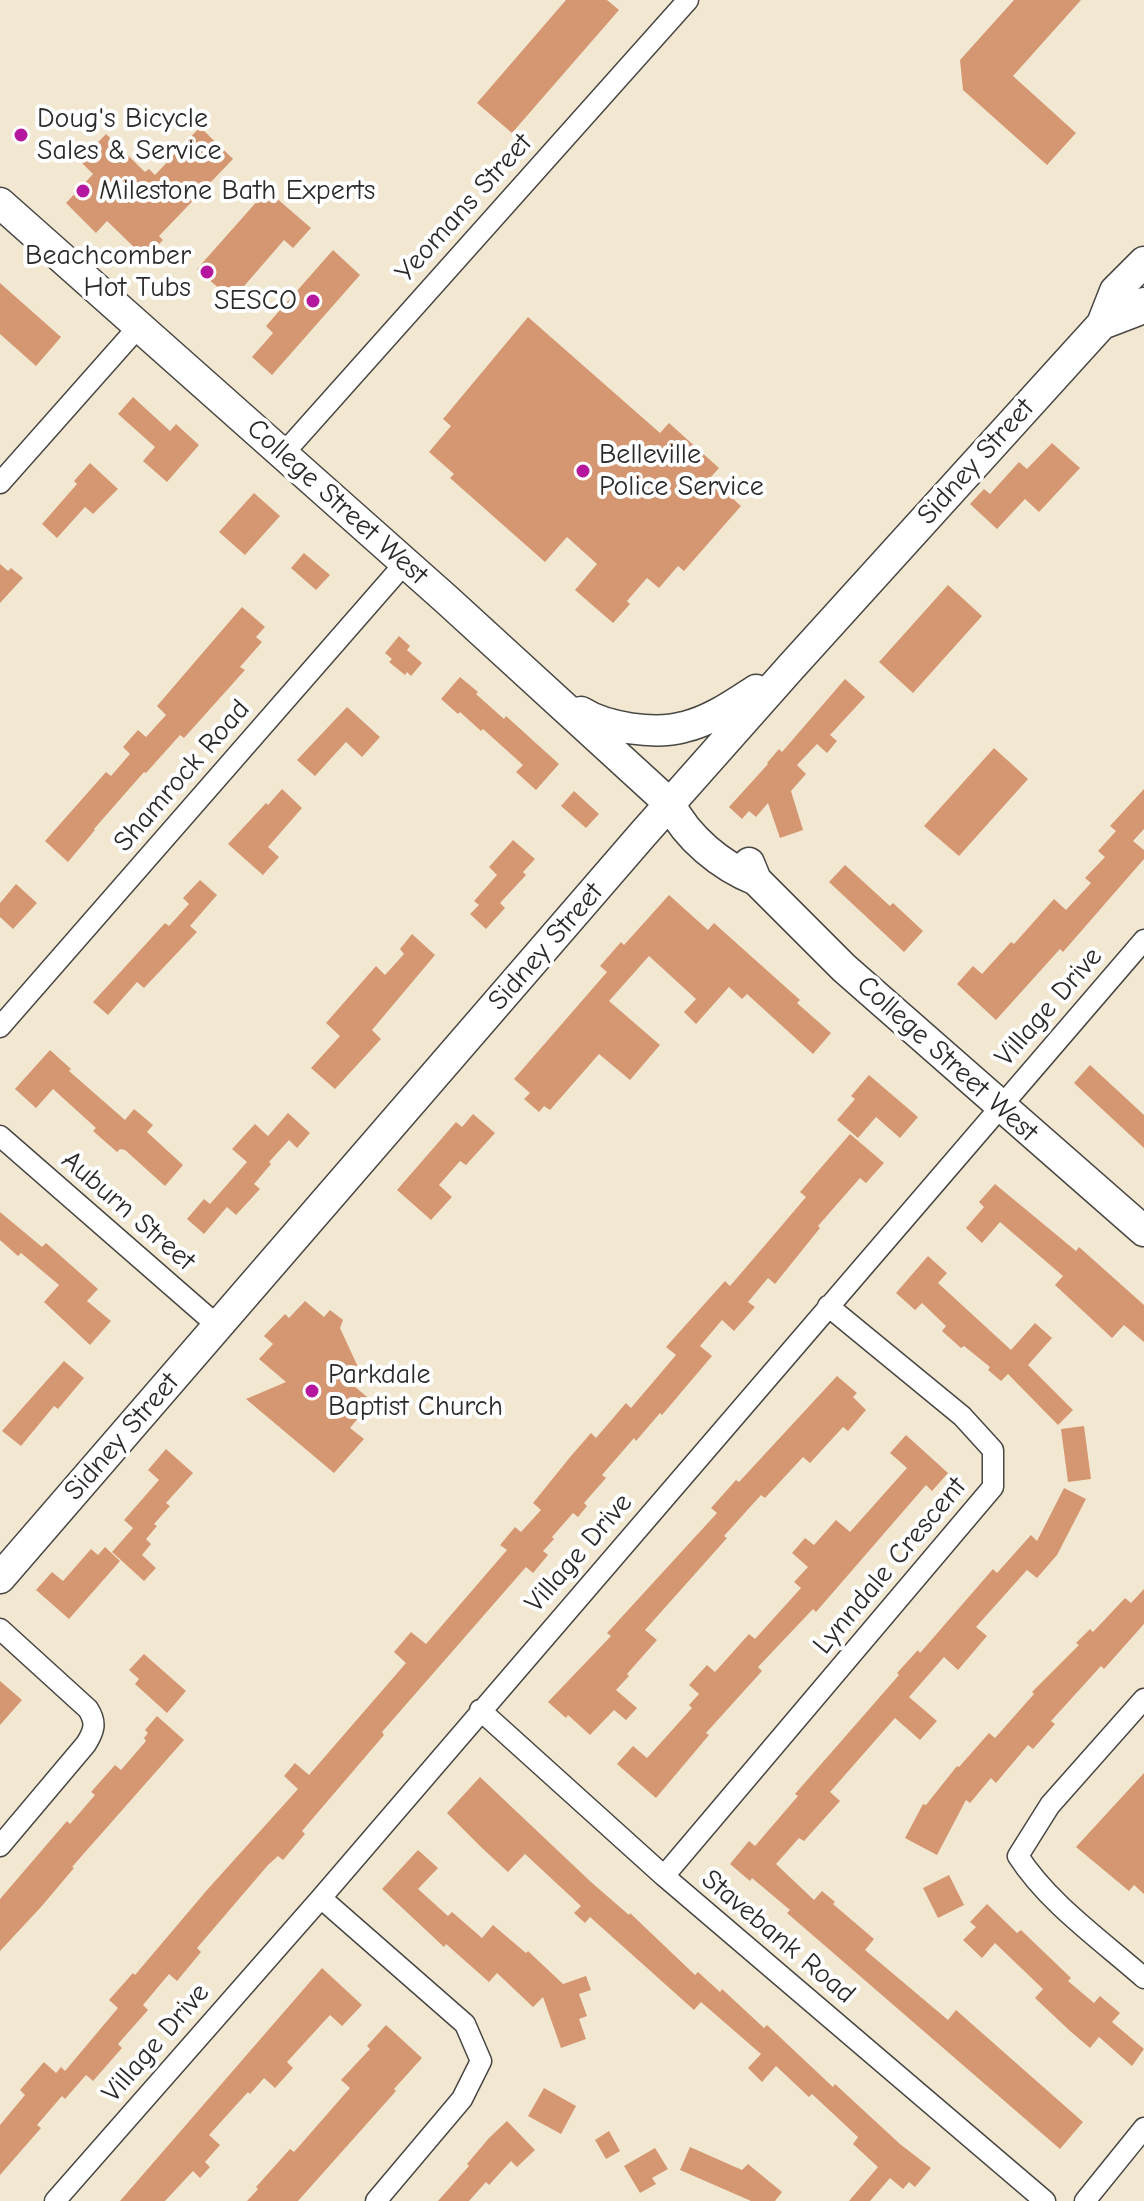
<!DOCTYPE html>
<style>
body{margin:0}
canvas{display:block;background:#f2e8d1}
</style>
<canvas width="1144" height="2201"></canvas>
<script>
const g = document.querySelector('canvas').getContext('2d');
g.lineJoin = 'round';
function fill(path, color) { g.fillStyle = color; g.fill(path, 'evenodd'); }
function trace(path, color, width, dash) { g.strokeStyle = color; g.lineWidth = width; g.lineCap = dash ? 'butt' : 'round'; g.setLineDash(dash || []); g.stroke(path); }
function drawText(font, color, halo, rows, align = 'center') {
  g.font = font + ' "Comic Neue",sans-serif'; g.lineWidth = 8; g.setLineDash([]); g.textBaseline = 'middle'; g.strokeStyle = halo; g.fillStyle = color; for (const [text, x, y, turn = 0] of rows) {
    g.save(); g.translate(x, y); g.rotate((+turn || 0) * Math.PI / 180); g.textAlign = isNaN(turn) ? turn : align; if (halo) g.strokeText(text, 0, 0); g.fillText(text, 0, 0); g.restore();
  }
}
const building = new Path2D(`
 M566,0H607L619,10L512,133L477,103Z
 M1014,0H1081L1013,76L1076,133L1047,165L963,90L960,60Z
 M200,127L233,159L159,236L163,240L149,254L142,247L138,251L107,221L96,233L66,203L93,174L80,161L106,134L145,172L149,169L155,175Z
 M267,190L311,228L293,248L284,240L232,300L197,269Z
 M333,250L360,275L272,375L252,357L273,333L266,326Z
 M0,283L61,337L36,366L0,334Z
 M528,317L660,433L669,423L719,468L710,478L741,506L684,571L678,566L659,588L647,578L627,601L630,604L613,623L575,590L597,564L567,537L545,562L450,478L454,474L429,452L451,426L443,419Z
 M133,397L170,431L176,424L199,445L167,482L143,461L155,447L118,414Z
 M1052,443L1080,468L1039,512L1025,499L997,529L970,504L984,489L990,494L1019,462L1027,469Z
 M90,463L118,489L93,514L85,507L57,538L42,524L77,484L74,481Z
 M254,493L280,516L245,555L219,532Z
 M304,553L330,575L316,590L291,568Z
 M0,564L8,571L11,568L23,578L0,603Z
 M948,585L982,616L913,693L879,662Z
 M242,607L265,627L256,637L262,642L240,667L245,670L184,738L180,735L146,773L144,772L94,829L95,830L68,862L45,841L106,772L111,776L130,754L123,747L138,730L146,737L166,715L157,706Z
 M399,636L410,646L407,650L422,663L411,676L407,672L405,675L389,662L392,659L385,653Z
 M460,677L478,692L476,694L504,719L506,716L559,764L536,790L516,772L523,765L483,729L481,731L460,712L458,714L441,699Z
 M845,679L865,697L830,735L837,741L827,753L817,744L797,765L806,774L791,791L803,830L780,838L768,803L756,817L749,811L742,819L729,807L768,764L767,763L779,749L782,752Z
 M347,707L380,737L362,757L346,742L315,776L297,760Z
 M994,748L1028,779L959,856L924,826Z
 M282,789L302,808L268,847L279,857L263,875L228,844L266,803L268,805Z
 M1144,789V829L1133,841L1144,850V859L1063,952L1060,949L996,1020L957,984L973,966L982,974L1011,942L1014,944L1054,899L1066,910L1091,883L1085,878L1105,857L1098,851L1116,831L1110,826Z
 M574,791L599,814L586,828L561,806Z
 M513,840L535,859L523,872L526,875L500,903L505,908L486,929L470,914L479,905L474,901L497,875L489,867Z
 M845,865L890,906L893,903L923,931L904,952L829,882Z
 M200,880L217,895L190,926L197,932L144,988L137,982L108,1015L93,1002L165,923L169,926L189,904L183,898Z
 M16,884L37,903L13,929L0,917V903Z
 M669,895L708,930L714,923L800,1000L797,1003L831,1033L813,1054L747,994L742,999L729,987L696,1024L684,1012L696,999L649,956L609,1001L660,1045L630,1080L599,1054L550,1110L544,1106L539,1112L524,1099L530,1093L514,1079L607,972L600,966L621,942L624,945Z
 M412,934L435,955L372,1030L381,1039L335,1089L311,1068L340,1036L326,1023L376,966L385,975L404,954L400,949Z
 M50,1050L71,1069L69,1071L125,1120L134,1109L153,1125L147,1132L183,1165L165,1186L125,1150L120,1149L117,1152L93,1131L96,1128L53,1089L36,1108L15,1089Z
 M1090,1065L1144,1115V1148L1074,1083Z
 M869,1075L918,1117L900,1138L876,1117L858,1138L837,1120L855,1099L851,1096Z
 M288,1113L310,1133L297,1148L289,1140L269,1162L271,1164L254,1184L260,1189L236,1215L227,1207L204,1234L187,1219L204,1199L210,1204L247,1162L232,1149L255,1124L268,1136Z
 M473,1114L495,1133L466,1165L460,1161L439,1185L452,1197L431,1220L397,1190L456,1122L462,1127Z
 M850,1134L884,1163L866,1183L860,1178L818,1226L820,1228L775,1284L768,1278L748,1302L755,1307L734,1331L722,1320L700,1346L712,1356L662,1415L660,1413L636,1441L634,1438L602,1475L606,1478L584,1503L587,1506L578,1517L573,1513L552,1537L554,1539L543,1551L548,1555L533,1573L526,1567L382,1732L384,1735L302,1831L305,1834L283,1860L278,1856L268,1865L197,1948L201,1952L177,1981L169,1974L143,2005L148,2010L118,2044L122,2048L93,2081L86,2075L65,2099L62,2096L37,2125L41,2128L0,2175V2125L25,2095L20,2090L44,2062L56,2073L61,2067L65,2071L118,2008L109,2000L133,1973L135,1975L207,1890L298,1789L284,1776L295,1763L309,1775L406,1663L394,1652L411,1632L426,1644L507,1550L500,1545L515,1527L521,1532L541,1510L533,1503L571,1456L591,1433L596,1438L626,1403L631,1408L676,1355L666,1347L725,1281L730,1286L772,1237L806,1197L800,1192Z
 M995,1184L1076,1251L1079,1247L1144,1305V1342L1124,1325L1112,1338L1055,1285L1063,1276L1000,1222L982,1243L966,1228L984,1207L979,1202Z
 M0,1212L42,1247L46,1243L98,1289L87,1301L111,1321L90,1345L44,1302L59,1285L21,1253L18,1256L0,1240Z
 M928,1256L947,1273L938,1283L1011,1350L1035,1323L1052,1338L1028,1365L1073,1410L1058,1425L1008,1374L1001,1381L988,1370L990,1367L964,1346L961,1348L942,1331L946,1326L922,1303L915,1310L896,1293Z
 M305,1301L324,1317L330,1310L343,1320L340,1328L358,1367L348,1381L372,1401L350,1428L364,1439L334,1473L246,1399L286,1382L259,1359L273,1344L264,1336L285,1314L289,1318Z
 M64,1361L84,1378L58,1409L54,1406L21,1446L2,1431Z
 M837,1376L857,1393L853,1397L866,1410L848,1431L843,1427L810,1463L803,1457L765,1498L761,1495L724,1536L727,1538L645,1630L657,1640L627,1674L629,1676L616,1690L637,1708L626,1720L614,1710L590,1735L568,1715L566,1718L548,1702L611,1636L607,1633L717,1513L711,1508L736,1480L739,1482Z
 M1084,1426L1091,1479L1068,1482L1061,1429Z
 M906,1435L948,1473L932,1491L926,1485L816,1612L813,1609L758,1667L762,1671L706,1733L709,1735L656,1798L617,1764L633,1746L647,1758L692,1708L689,1705L699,1694L689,1685L707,1665L715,1672L749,1634L755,1639L801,1588L794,1582L808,1567L792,1553L805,1538L814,1545L836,1520L850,1532L907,1468L890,1453Z
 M166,1449L193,1473L166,1503L170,1506L154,1524L157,1526L146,1539L151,1544L142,1555L156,1568L144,1581L112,1552L133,1528L124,1520L159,1480L148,1470Z
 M1064,1488L1086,1499L1057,1555L1037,1578L1027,1570L976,1627L987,1636L958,1670L944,1657L909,1697L937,1721L920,1740L895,1718L830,1792L840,1801L804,1841L799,1838L776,1864L814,1900L822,1891L835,1902L833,1904L874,1939L865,1950L948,2020L956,2010L1083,2122L1060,2149L787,1913L790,1910L752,1878L750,1881L730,1864L749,1841L755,1846L798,1796L795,1794L899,1675L897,1673L918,1650L920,1653L993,1569L997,1573L1031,1535L1037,1541Z
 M105,1547L120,1561L69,1619L36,1590L52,1572L63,1581L91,1549L98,1555Z
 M1144,1589V1624L1104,1669L1101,1666L1051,1721L1055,1724L1033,1749L1028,1745L996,1783L991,1778L970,1803L966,1800L937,1855L905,1838L923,1804L926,1805L957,1766L959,1767L989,1733L995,1738L1034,1694L1032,1692L1079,1645L1076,1643L1090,1629L1093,1632L1125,1598L1131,1603Z
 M144,1654L186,1691L167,1713L135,1684L139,1679L129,1670Z
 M0,1681L22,1700L0,1725Z
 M157,1716L184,1740L72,1867L74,1868L41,1907L0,1951V1899L67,1821L70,1824L95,1795L91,1792L115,1765L121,1770L146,1741L144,1738L148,1733L145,1730Z
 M1144,1773V1894L1134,1885L1129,1891L1076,1847Z
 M480,1777L591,1882L629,1915L630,1913L695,1975L698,1972L720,1992L722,1989L764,2028L767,2025L833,2087L835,2084L900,2144L931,2168L915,2187L909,2182L903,2189L890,2178L870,2201H849L878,2167L853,2144L858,2137L812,2094L809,2097L776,2066L762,2082L748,2068L761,2054L701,2002L694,2010L590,1917L585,1923L574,1913L581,1906L525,1854L508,1872L482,1848L447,1813Z
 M418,1850L438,1868L418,1889L448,1916L452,1912L482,1938L493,1925L526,1953L528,1951L563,1984L586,1976L591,1990L579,1994L587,2016L579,2019L586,2039L561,2048L543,1997L533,2007L497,1973L489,1982L446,1944L444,1947L382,1889Z
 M949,1875L964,1905L938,1918L923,1888Z
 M987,1904L1017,1933L1021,1930L1071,1978L1068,1981L1094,2003L1100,1996L1120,2013L1112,2022L1144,2049L1132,2066L1099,2037L1090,2048L1070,2031L1035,1998L1043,1989L995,1943L982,1958L963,1940L976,1927L970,1922Z
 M322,1968L362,2005L342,2026L330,2015L287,2062L293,2068L275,2088L264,2078L250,2094L248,2092L209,2135L220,2145L205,2162L210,2167L200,2178L193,2171L165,2201H120Z
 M386,2025L422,2058L394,2089L396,2091L298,2201H247L258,2189L256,2187L290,2149L294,2152L350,2088L341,2080L370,2049L367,2046Z
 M544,2088L576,2106L561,2134L528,2116Z
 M507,2121L535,2150L517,2167L511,2161L489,2185L486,2182L469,2201H438L469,2166L467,2164L489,2138Z
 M609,2131L620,2151L606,2159L595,2140Z
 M690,2147L742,2170L748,2164L782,2192L775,2201H751L680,2170Z
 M655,2148L668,2169L652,2178L656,2184L640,2193L624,2166Z`);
const street = new Path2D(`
 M283,454L688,0
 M0,483L140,325
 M0,1027L405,563
 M0,1136L219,1327
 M0,1629L88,1709C97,1723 94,1731 86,1744L0,1846
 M1144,1699L1050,1805L1018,1856C1049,1904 1101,1940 1144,1978
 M480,1710L664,1876L1045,2201
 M664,1876L993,1487V1450L962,1416L828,1306
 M321,1898L465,2024L481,2061L462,2099L376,2201
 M55,2201L321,1898L1144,940
 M1085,2201L1144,2128`);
const secondary = new Path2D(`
 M0,203L446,599L670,804C687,838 721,866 756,880
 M1102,324L1136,311L1144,303
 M581,712C606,728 655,735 684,727C710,721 733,705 756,690
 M749,863L756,880L844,968L1144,1231
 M0,1578L643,834L791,667L1102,324L1115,291L1144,262`);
const markers = [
 [21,135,8,"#b5179e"],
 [83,191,8,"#b5179e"],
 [207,272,8,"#b5179e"],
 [313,301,8,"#b5179e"],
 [583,471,8,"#b5179e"],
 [312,1391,8,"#b5179e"]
];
const poiNames = [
 ["Doug's Bicycle",37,119],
 ["Sales & Service",37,151],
 ["Milestone Bath Experts",99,191],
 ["Beachcomber",191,256,"right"],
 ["Hot Tubs",191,288,"right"],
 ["SESCO",297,301,"right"],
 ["Belleville",599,455],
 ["Police Service",599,487],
 ["Parkdale",328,1375],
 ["Baptist Church",328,1407]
];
const streetNames = [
 ["Yeomans Street",464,208,-48],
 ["Sidney Street",976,462,-48],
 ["College Street West",337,502,42],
 ["Shamrock Road",182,776,-49],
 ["Sidney Street",546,947,-49],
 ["Village Drive",1049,1007,-49],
 ["College Street West",947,1059,42],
 ["Auburn Street",128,1211,41],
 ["Sidney Street",122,1437,-49],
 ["Village Drive",579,1553,-49],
 ["Lynndale Crescent",890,1566,-50],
 ["Stavebank Road",778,1937,40],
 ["Village Drive",156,2043,-49]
];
fill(building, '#d59772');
trace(street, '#494744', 23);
trace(secondary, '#494744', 33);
trace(street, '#fff', 20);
trace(secondary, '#fff', 30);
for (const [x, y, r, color] of markers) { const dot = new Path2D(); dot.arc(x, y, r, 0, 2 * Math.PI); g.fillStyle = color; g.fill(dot); trace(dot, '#fff', 3); }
drawText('28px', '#2b2b2b', '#fff', poiNames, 'left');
drawText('28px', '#2b2b2b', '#fff', streetNames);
</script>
